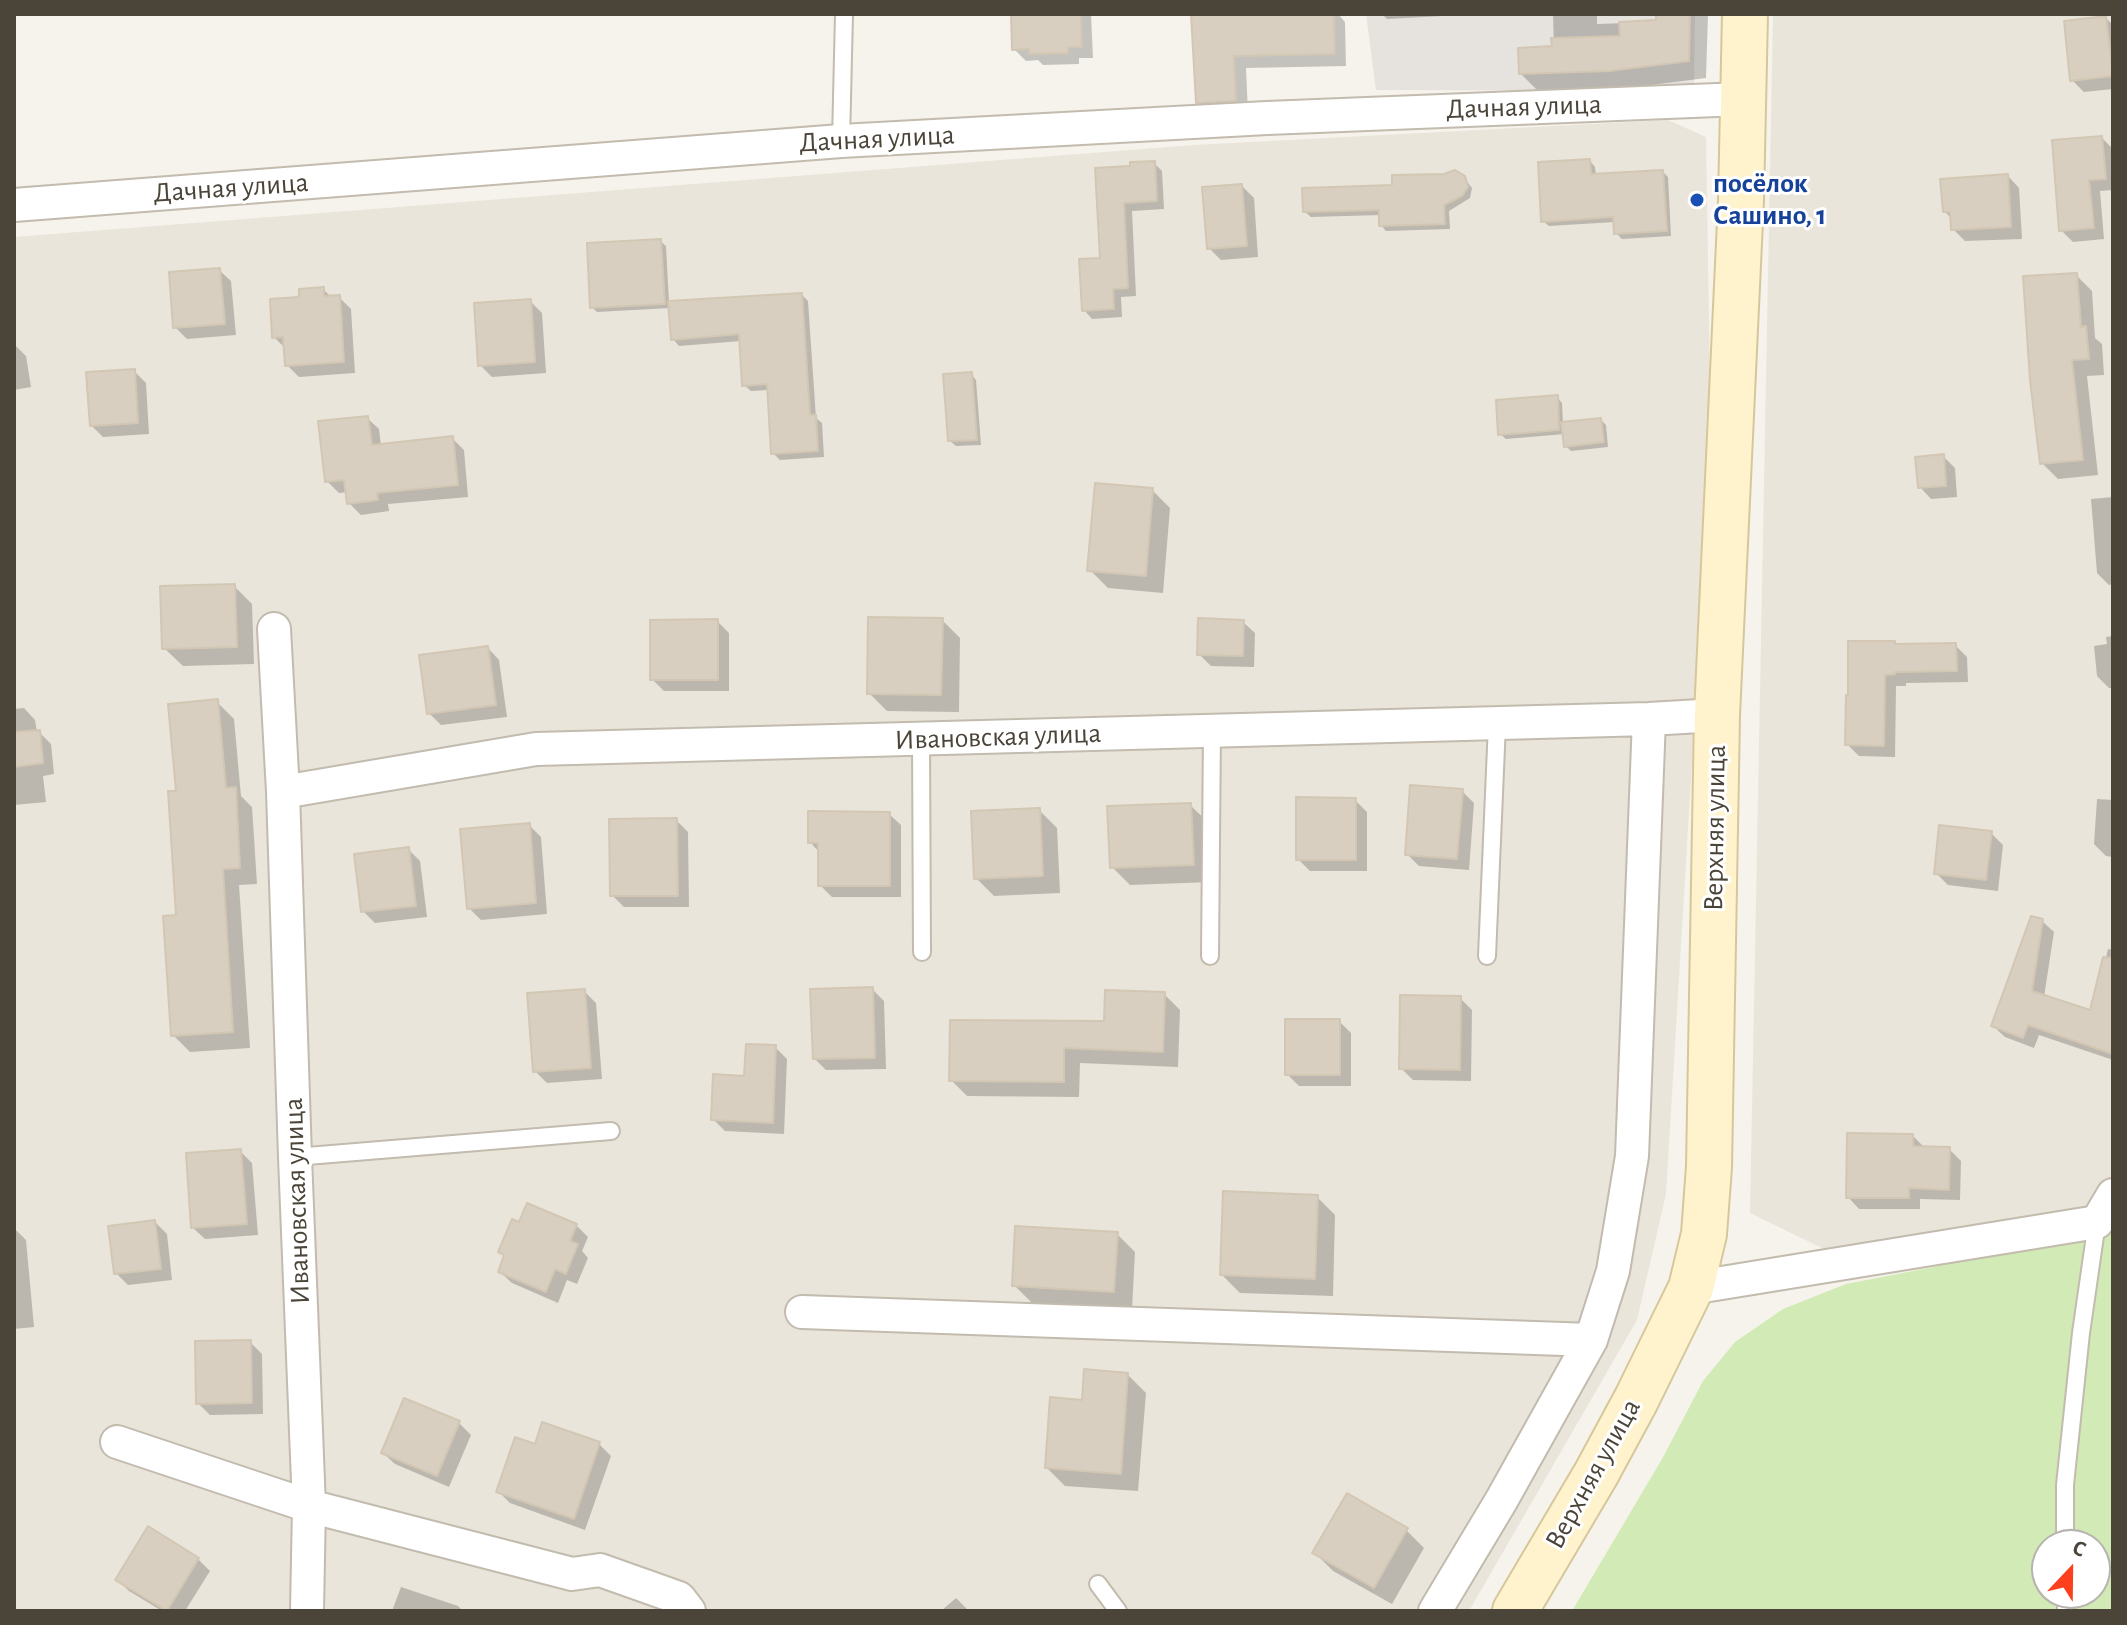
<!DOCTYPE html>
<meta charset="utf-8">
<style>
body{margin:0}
#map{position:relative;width:2127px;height:1625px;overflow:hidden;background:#f6f3ec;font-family:"Alegreya Sans",sans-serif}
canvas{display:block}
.frame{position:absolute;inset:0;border:16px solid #4b4439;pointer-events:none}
.north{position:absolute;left:2031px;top:1529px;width:80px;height:80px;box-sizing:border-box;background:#fff;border:2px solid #b7b4b0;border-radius:50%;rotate:22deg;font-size:22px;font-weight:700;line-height:32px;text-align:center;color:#4b4439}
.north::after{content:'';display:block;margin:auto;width:28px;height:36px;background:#fc3f1d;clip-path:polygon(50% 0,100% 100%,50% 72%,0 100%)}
</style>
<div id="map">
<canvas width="2127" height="1625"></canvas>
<div class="frame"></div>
<div class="north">С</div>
</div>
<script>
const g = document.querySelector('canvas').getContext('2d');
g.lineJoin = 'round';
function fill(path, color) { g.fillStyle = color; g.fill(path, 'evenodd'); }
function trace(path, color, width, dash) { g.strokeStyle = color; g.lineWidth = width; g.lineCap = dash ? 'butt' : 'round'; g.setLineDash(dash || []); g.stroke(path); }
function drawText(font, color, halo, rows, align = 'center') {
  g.font = font + ' "Alegreya Sans",sans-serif'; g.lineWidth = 6; g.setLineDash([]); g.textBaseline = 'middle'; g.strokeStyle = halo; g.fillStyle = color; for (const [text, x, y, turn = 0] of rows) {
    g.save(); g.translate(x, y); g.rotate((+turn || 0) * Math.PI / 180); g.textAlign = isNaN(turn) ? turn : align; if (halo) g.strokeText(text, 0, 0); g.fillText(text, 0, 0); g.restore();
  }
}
const residential = new Path2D(`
 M1773,14H2113V1205L1830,1252L1750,1213Z
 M1668,120L1706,137L1711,447L1666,1194L1637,1320L1469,1611H14V237L1194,145Z`);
const industrial = new Path2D(`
 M1366,14H1695L1694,91L1376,90Z`);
const green = new Path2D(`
 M2113,1232V1611H1572L1662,1459L1703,1381L1735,1342L1783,1309L1846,1284ZM2047,1545H2095V1593H2047Z`);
const shadow = new Path2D(`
 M1013,14H1091L1093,58H1079V64L1043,65L1038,60L1026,61L1014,49Z
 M1193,14H1338L1345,22L1346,66L1246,68L1248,113L1210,115L1197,102Z
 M1382,14H1480L1387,19Z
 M1553,14H1597V24L1658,22V14H1708L1706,78L1628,88L1539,92L1521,74L1554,48Z
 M2106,18L2113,25V89L2084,92L2072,80Z
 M2102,138L2113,149V190L2100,191L2104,239L2073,242L2061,230Z
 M1590,161L1595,167L1596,176L1663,172L1668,177L1671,236L1622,239L1616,233L1615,222L1549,226L1543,221Z
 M1154,163L1162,171L1164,209L1132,211L1136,296L1121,297L1122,317L1092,319L1084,310L1133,168Z
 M2008,176L2019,188L2022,239L1965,241L1953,229V220L1945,212Z
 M1464,178L1472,188L1470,198L1449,211L1450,229L1386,231L1381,225V215L1311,217L1305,212L1394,187Z
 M1242,186L1254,198L1258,257L1221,260L1209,248Z
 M660,241L666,246L669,303L802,295L808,301L816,418L822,423L824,457L780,460L773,453L769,390L751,391L744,385L741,341L679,346L673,339L670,308L597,312L592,307Z
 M219,270L231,281L236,335L187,339L175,327Z
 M2076,275L2092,291L2095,338L2102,344L2104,375L2087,376L2098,475L2058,479L2042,463Z
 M323,289L331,297H339L351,309L355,373L299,377L287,365L286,349L274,337L301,299Z
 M530,301L542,313L546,373L492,377L480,365Z
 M14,344L26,356L31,387L14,390Z
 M134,371L146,383L149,434L103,437L91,425Z
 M971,374L976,380L981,445L956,446L950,441Z
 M1557,397L1562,403L1563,424L1601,420L1606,425L1608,447L1571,451L1566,446L1565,434L1506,439L1500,434Z
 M367,418L379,429L381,446L452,438L464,450L468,497L388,504L389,511L361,515L349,503L348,492L339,493L327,481Z
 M1943,456L1955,468L1957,497L1931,499L1920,487Z
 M1152,490L1170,508L1163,593L1108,588L1090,570Z
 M2113,497V584L2109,585L2097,573L2091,499Z
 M234,586L252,604L254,664L183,666L164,648Z
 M942,620L960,638L959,712L887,711L869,693Z
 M717,621L729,633V691H664L652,679Z
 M1243,622L1255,633L1254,667L1211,666L1199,654Z
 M2113,636V701L2112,688H2109L2097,676L2094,646L2107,644L2106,637Z
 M1894,643L1897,646L1955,645L1967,657L1968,682L1906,683V686H1896L1895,757L1859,756L1848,745Z
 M488,648L499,660L507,717L441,725L429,713Z
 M217,702L234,719L241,796L252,807L257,884L239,885L250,1048L190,1052L173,1035L178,917V793Z
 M24,708L35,720L37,732H39L51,744L54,774L43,776L46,802L14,805V709Z
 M1462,791L1474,803L1469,870L1419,866L1407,854Z
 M2097,799L2113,800V857L2106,856L2094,844Z
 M1355,800L1367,812V871H1310L1298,859Z
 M1190,805L1209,823L1211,882L1130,885L1112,867Z
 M1039,810L1057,828L1060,893L994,896L976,878Z
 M889,814L901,825V897H832L820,885V853L810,842Z
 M676,820L688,832L689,907H624L612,895Z
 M529,825L541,837L547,914L481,920L469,908Z
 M1991,833L2003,845L1998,891L1948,885L1936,873Z
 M408,849L420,861L427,917L375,923L363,911Z
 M2042,921L2054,932L2044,997L2092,1013L2108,949L2113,950V1060L2039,1035L2034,1048L2005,1037L1993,1026Z
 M872,989L884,1001L886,1069L826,1070L814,1058Z
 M584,991L596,1003L602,1079L547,1083L535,1071Z
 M1164,994L1180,1010L1178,1067L1080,1063L1079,1097L967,1096L951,1080L1106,1023Z
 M1460,998L1472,1010L1471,1081L1413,1080L1401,1068Z
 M1339,1021L1351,1033V1086H1299L1287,1074Z
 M775,1047L787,1059L784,1134L725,1131L713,1119Z
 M1913,1136L1925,1148L1949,1149L1961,1161L1960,1200L1920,1199V1209H1859L1848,1197Z
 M240,1151L252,1163L258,1235L205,1239L193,1228Z
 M1317,1197L1335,1215L1333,1296L1240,1293L1222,1275Z
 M155,1222L167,1234L172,1280L128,1285L116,1273Z
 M576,1225L588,1237L582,1251L588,1258L577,1284L567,1280L558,1303L512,1283L500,1272Z
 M14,1228L26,1240L34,1327L14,1329Z
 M1117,1234L1135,1252L1132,1309L1032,1303L1014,1285Z
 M250,1342L262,1354L263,1414L210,1415L198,1403Z
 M1128,1375L1146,1393L1138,1491L1065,1486L1047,1468L1084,1402Z
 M405,1400L459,1423L471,1435L449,1487L395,1464L383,1453Z
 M544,1424L599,1444L611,1456L585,1530L510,1503L498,1491L536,1446Z
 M1406,1530L1424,1548L1392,1604L1333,1571L1315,1553Z
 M198,1559L210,1571L185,1611H162L129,1591L118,1580Z
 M401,1587L458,1606L463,1611H392Z
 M956,1598L969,1611H941Z`);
const building = new Path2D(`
 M1011,14H1081L1082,47H1068V53L1029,54V49L1012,50Z
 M1191,14H1334L1335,54L1234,56L1236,101L1196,103Z
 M1656,14H1690L1689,61L1609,71L1519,74L1518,48L1552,46L1551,38L1620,36L1619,22L1656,20Z
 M2106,16L2113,76L2070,81L2064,21Z
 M2102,136L2106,179L2089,180L2094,228L2059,231L2052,140Z
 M1590,159L1591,174L1663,170L1667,231L1614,234L1613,217L1541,222L1538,162Z
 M1155,161L1157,201L1124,203L1128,288L1113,289L1114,309L1082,311L1079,259L1100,258L1095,168L1130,166V162Z
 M1455,170L1465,176L1468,187L1462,196L1444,205L1445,224L1379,226V210L1303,212L1302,188L1392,185V175L1444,174Z
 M2008,174L2011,227L1951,230L1950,212H1943L1940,179Z
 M1242,184L1247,246L1207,249L1202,187Z
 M661,239L665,304L590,308L587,243Z
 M220,268L225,324L173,328L169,272Z
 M2077,273L2081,327L2086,326L2089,359L2072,360L2083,460L2040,464L2030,380L2023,276Z
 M324,287V296L340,295L344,362L285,366L283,337L272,338L270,299L299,297V289Z
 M802,293L810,415H816L818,451L771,454L767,384L742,386L739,334L671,340L668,301Z
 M531,299L535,362L478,366L474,303Z
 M135,369L138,423L90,426L86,372Z
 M972,372L977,440L948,441L943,374Z
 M1558,395L1559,430L1498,435L1496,400Z
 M368,416L372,445L453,436L458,485L377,493L378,500L347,504L344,480L325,482L318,421Z
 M1601,418L1604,442L1564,447L1561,422Z
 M1944,454L1946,486L1918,488L1915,457Z
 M1095,483L1153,488L1146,576L1087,571Z
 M235,584L237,647L162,649L160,586Z
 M868,617L943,618L941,695L867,694Z
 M1198,618L1244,620L1243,656L1197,655Z
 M718,619V680H650V620Z
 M1848,641H1895V644L1956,643L1957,671L1895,672V674L1885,675L1884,746L1845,745L1846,695H1848Z
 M488,646L496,705L427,714L419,655Z
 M218,699L226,788L236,787L240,868L223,869L233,1032L171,1036L163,916L176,915L168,791H176L168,704Z
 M40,730L43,763L14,767V732Z
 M1410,785L1463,789L1457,859L1405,855Z
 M1296,797L1356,798V860H1296Z
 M1191,803L1194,865L1110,868L1107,806Z
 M1040,808L1043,876L974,879L971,811Z
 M808,811L890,812V886H818V843H808Z
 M677,818L678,896H610L609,819Z
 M530,823L536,903L467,909L460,829Z
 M1939,825L1992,831L1986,880L1934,874Z
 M409,847L416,906L361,912L354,854Z
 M2031,916L2043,919L2032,991L2090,1010L2103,957L2113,958V1054L2028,1025L2023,1038L1991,1026Z
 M873,987L875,1058L813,1059L810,989Z
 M585,989L591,1068L533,1072L527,993Z
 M1105,990L1165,992L1163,1052L1064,1048V1082L949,1081L950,1020L1104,1021Z
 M1400,995L1461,996L1460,1070L1399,1069Z
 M1285,1019H1340V1075H1285Z
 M746,1044L776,1045L773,1123L711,1120L713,1074L744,1076Z
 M1847,1133L1913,1134V1146L1950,1147L1949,1190L1909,1188V1198H1846Z
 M241,1149L247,1224L191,1228L186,1153Z
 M1223,1191L1318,1195L1315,1279L1220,1275Z
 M527,1203L577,1224L570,1241L578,1244L566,1274L555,1269L546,1292L498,1272L504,1255L498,1252L512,1219L519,1222Z
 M155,1220L161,1269L114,1274L108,1226Z
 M1015,1226L1118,1232L1114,1292L1012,1286Z
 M251,1340L252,1403L196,1404L195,1341Z
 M1084,1369L1128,1373L1121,1474L1045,1468L1050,1397L1082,1400Z
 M404,1398L460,1421L437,1476L381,1453Z
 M542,1422L600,1442L574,1519L496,1492L515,1437L535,1444Z
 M1347,1493L1408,1528L1374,1588L1312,1553Z
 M148,1526L199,1558L167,1611L115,1580Z`);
const lane = new Path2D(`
 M841,141L844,14
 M921,739L922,952
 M1210,956L1212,731
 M1487,956L1497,724
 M295,1157L611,1131
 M2065,1545V1485L2081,1333L2097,1222
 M1098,1584L1118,1611
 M2066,1593V1611`);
const street = new Path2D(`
 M14,205L841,141L1267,118L1742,99
 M274,629L283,792L295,1157L309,1506L307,1611
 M283,792L536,749L1649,719L1717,715
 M1691,1288L2097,1222L2113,1195
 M802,1312L1591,1340
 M117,1442L309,1506L572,1574L600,1570L679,1598L689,1611
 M1435,1611L1501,1501L1591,1340L1613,1271L1632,1156L1649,719`);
const secondary = new Path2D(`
 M1515,1611L1596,1474L1636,1400L1691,1288L1704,1234L1709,1167L1717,715L1741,200L1745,14`);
const markers = [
 [1697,200,8,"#1a4fb4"]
];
const streetNames = [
 ["Дачная улица",1524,107,-2],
 ["Дачная улица",877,139,-3],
 ["Дачная улица",231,188,-4],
 ["Ивановская улица",998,737,-2],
 ["Верхняя улица",1715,828,-89],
 ["Ивановская улица",297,1201,-92],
 ["Верхняя улица",1593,1474,-61]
];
const transitNames = [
 ["посёлок",1713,184],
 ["Сашино, 1",1713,216]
];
fill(residential, '#eae5da');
fill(industrial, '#e6e2dd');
fill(green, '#d2eab5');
fill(shadow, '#0003');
fill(building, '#d8cfc1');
trace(building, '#d3c7b4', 2);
trace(lane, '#c2bbae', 20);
trace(street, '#c2bbae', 36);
trace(secondary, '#d6c79b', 48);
trace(lane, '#fff', 16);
trace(street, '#fff', 32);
trace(secondary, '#fff3cd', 44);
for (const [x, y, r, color] of markers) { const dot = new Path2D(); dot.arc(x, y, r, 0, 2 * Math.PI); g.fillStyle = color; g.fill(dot); trace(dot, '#fff', 3); }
drawText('28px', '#4b4439', '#fff', streetNames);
drawText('bold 28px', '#164399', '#fff', transitNames, 'left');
</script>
